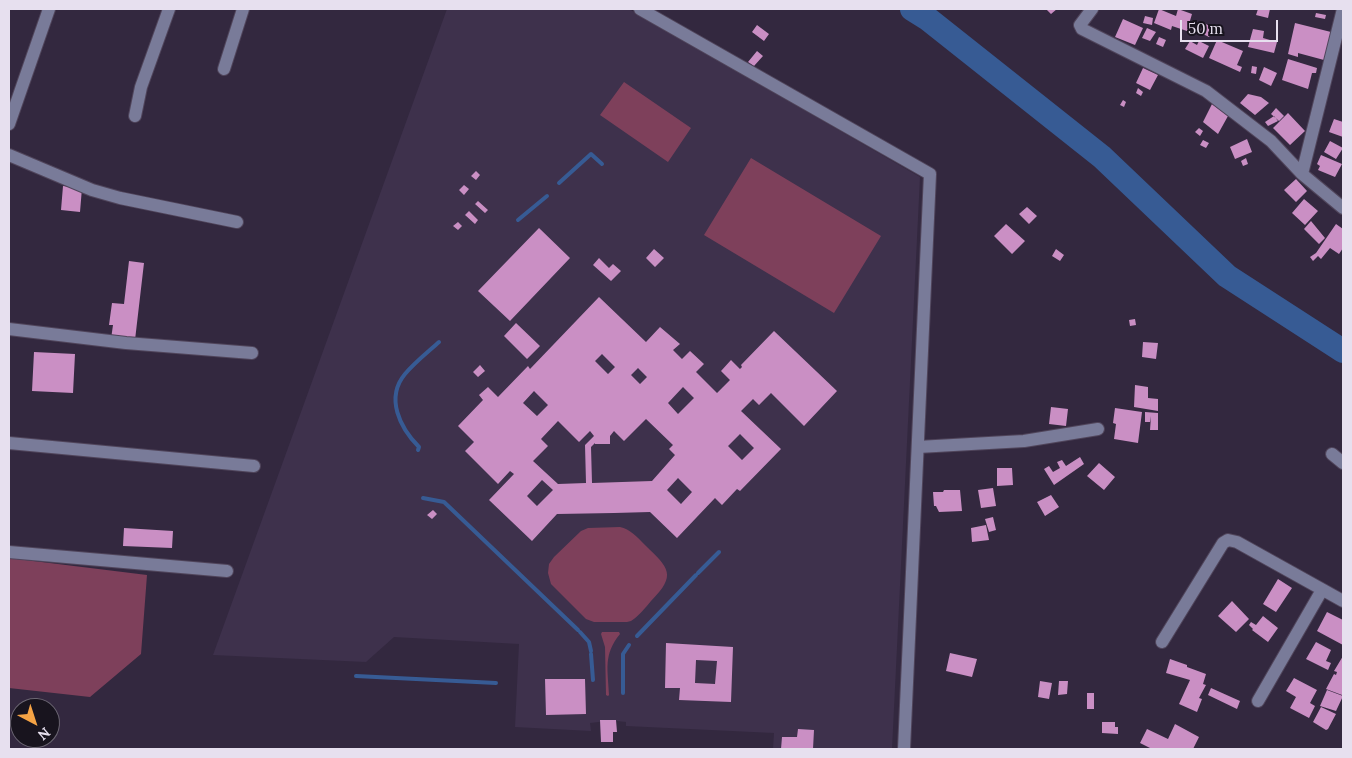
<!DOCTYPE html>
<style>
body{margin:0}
#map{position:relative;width:1352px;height:758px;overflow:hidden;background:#33283f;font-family:Lora,serif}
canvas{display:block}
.frame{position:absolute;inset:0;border:10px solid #e7e0ef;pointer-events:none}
.north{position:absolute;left:10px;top:698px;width:50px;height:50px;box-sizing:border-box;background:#18141e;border:1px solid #6b6672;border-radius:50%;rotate:140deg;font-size:14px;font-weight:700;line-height:20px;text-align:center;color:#e7e0ef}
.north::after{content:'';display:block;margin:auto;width:18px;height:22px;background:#f5a345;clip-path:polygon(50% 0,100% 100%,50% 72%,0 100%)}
.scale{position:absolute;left:1180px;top:20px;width:98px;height:22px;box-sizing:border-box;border:2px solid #e7e0ef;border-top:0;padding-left:6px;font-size:15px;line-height:18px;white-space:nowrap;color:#e7e0ef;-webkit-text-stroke:4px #18141e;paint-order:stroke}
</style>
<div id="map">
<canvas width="1352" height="758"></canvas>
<div class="frame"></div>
<div class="north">N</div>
<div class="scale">50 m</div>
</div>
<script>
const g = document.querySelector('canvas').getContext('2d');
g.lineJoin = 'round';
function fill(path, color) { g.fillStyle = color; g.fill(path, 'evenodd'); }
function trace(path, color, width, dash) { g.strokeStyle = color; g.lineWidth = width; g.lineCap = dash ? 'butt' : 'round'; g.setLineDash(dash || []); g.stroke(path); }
const built = new Path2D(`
 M447,9H629L920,177L892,749H773L774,733L626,726V722L617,721L616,720L590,723L591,731L515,727L519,644L394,637L366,662L213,655Z`);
const green = new Path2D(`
 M624,82L691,128L668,162L600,115Z
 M751,158L881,236L834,313L704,235Z
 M620,527C630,529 637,537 645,545C669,568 677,575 651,601C645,608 639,616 631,621L627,622H594L586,619L551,584L548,573L549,564L554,557L581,531L588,528Z
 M9,558L147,575L141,654L90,697L9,688Z
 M602,632H619L620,634C603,655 608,669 609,695L608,696L606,695L605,647L601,634Z`);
const stream = new Path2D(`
 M559,183L591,154L602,164
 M518,220L547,196
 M418,450L419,447C400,428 385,398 405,374C415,362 428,352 439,342
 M423,498L444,502L578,630
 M698,573L719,552
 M580,632L589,642L591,651
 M637,636L696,575
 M591,654L593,680
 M356,676L496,683
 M623,693V654L629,645`);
const river = new Path2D(`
 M912,9L928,19L1102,157L1227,276L1343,351`);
const building = new Path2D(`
 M1046,9H1057L1051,14Z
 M1159,9L1176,16L1178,9L1192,14L1187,31L1172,26L1171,30L1154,23Z
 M1258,9H1270L1268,18L1256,15Z
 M1316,13L1326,15L1325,19L1315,17Z
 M1145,16L1153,18L1152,25L1143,23Z
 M1123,19L1143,28L1135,45L1115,37Z
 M1204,23L1213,28L1209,37L1199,32Z
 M1295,23L1331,32L1324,60L1298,53V57L1288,54Z
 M757,25L769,34L764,41L752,32Z
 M1147,28L1156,32L1150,41L1142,38Z
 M1253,29L1264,31L1263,38L1277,42L1274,53L1248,47Z
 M1159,37L1166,40L1163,47L1156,44Z
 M1217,40L1243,51L1237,65L1242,67L1240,72L1209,58Z
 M1190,41L1197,45L1199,41L1209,46L1203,58L1185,49Z
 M757,51L763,56L754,66L748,62Z
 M1288,59L1317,68L1316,73H1312L1308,89L1282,80Z
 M1252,66L1257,67L1256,74L1251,73Z
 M1264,67L1277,73L1271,86L1259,80Z
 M1143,68L1158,75L1150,90L1136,83Z
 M1138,88L1143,92L1141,96L1136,93Z
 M1248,94L1261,97L1269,103L1255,115L1240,103Z
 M1123,100L1126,102L1124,107L1120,105Z
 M1212,104L1228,116L1218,134L1203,122Z
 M1276,108L1284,116L1279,121L1271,114Z
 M1288,113L1305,131L1290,145L1273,128Z
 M1274,116L1278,121L1268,126L1265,122Z
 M1334,119L1343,122V137L1329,132Z
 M1199,128L1203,131L1200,136L1195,132Z
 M1247,139L1252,152L1235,159L1230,147Z
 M1203,140L1209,143L1206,148L1200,145Z
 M1330,141L1343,148L1336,159L1324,152Z
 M1321,155L1342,164L1335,177L1318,170L1320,166L1317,164Z
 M1246,158L1248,164L1243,166L1241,161Z
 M476,171L480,175L476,180L471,176Z
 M1296,179L1307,191L1296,202L1284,190Z
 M464,185L469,189L464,195L459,190Z
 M63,186L82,188L80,212L61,210Z
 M1304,199L1318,211L1305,225L1292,213Z
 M478,201L488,210L485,213L475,204Z
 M1027,207L1037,216L1029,224L1019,214Z
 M469,211L478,220L475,224L465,215Z
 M1311,221L1325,238L1319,244L1304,229Z
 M458,222L462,226L458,230L453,226Z
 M1006,224L1025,241L1012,254L994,236Z
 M1336,224L1343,229V248L1339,254L1330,248L1321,259L1318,256L1313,261L1310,257L1316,253Z
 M539,228L570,258L510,321L478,291Z
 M654,249L664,258L655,267L646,258Z
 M1056,249L1064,255L1060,261L1052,256Z
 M599,258L609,268L613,264L621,271L611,281L593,265Z
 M129,261L144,263L135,340L111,339L113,325H109L112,303L124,304Z
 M599,297L646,342L660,327L680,344L673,350L682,359L690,351L704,364L696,372L717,393L730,380L721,371L731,360L740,369L742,367L741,365L774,331L837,391L804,426L771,393L759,405L753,399L741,411L781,449L740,491L737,489L722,505L715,498L677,538L650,512L614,513L557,514L532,541L489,500L514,474L510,471L498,484L465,451L474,442L458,426L483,400L479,395L488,387L498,397L528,366L530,369ZM602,354L615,367L608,374L595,361ZM638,368L647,377L640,384L631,375ZM683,387L694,398L678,414L668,403ZM534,391L548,405L537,416L523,403ZM646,419L673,445L669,449L675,455L652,481L592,483L591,447L595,443V444H610V436L614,431L624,441ZM558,421L579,442L590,431L594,436L585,445L586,483L558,484L533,461L548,446L541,439ZM740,434L754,448L742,460L728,446ZM678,478L692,492L681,504L667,490ZM542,480L553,490L537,506L527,496Z
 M1135,319L1136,325L1130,326L1129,320Z
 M516,323L540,346L527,359L504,336Z
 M1143,342L1158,343L1156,359L1142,357Z
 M34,352L75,354L73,393L32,391Z
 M480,365L485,371L478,377L473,372Z
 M1135,385L1148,387V398L1158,399V411L1134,407Z
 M1051,407L1068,409L1066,426L1049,424Z
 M1115,408L1142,412L1138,443L1114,439L1116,424L1113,423Z
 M1145,412L1158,413V430H1150L1151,416L1150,422H1145Z
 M1080,457L1084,464L1054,485L1044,469L1049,466L1053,472L1060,468L1057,462L1062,460L1066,466Z
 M1099,463L1115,477L1104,490L1087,476Z
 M997,468H1012L1013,485L997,486Z
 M993,488L996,506L981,508L978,490Z
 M944,490H960L962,511L939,512L936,506H934L933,492H943Z
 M1051,495L1059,507L1045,516L1037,502Z
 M433,510L437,514L432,519L427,515Z
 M993,517L996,530L989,532L985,519Z
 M986,525L989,540L972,542L971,528Z
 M124,528L173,531L172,548L123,546Z
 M1278,579L1292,588L1276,612L1263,604Z
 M1232,601L1249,619L1236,632L1218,616Z
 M1327,612L1343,620V645L1317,631Z
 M1263,616L1278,628L1268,642L1252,630L1253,629L1249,625L1251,622L1256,625Z
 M1316,642L1331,650L1326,661L1331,663L1328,670L1306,659Z
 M666,643L733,647L731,702L679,700L680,688H665ZM696,660L717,661L715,684L695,683Z
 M950,653L977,659L972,677L946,671Z
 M1343,656V693L1342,695L1326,689L1334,674L1336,675L1337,672L1334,671Z
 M1170,659L1187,665V667L1206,674L1203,684L1206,685L1199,698L1202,699L1197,712L1179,704L1190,680L1166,673Z
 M1294,678L1317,690L1310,703L1315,706L1309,718L1290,708L1296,697L1286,691Z
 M545,679H585L586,714L546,715Z
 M1040,681L1052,683L1049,699L1038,697Z
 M1059,681H1068L1067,694L1058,695Z
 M1211,688L1240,701L1237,709L1208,695Z
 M1327,690L1343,696L1336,711L1320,706Z
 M1087,693H1094V709H1087Z
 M1321,707L1336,714L1328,729L1326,730L1313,722Z
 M600,720H616L617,732H613V742H601Z
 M1102,722H1115V727H1118V734L1102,733Z
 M1175,724L1199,737L1193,749H1152L1140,743L1147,729L1168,739Z
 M798,729L814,730L813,749H781L782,737H797Z`);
const minor = new Path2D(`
 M640,9L930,174L904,749
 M1092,9L1080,25L1082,29L1206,91L1271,141L1302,174L1343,208
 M224,69L243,9
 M135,116L141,87L169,9
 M9,124L49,9
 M9,155L92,190L120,198L237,222
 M1302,174L1343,9
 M9,329L126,343L252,353
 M9,443L254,466
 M918,447L1024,441L1098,429
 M1332,454L1343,463
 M9,552L227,571
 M1162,642L1223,543L1228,540L1237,542L1343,601
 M1258,701L1322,590`);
fill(built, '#3e314c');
fill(green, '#7e405b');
trace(stream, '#375b94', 4);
trace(river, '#375b94', 24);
fill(building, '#ca8fc4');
trace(minor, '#50455b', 14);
trace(minor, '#797b99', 12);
</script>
